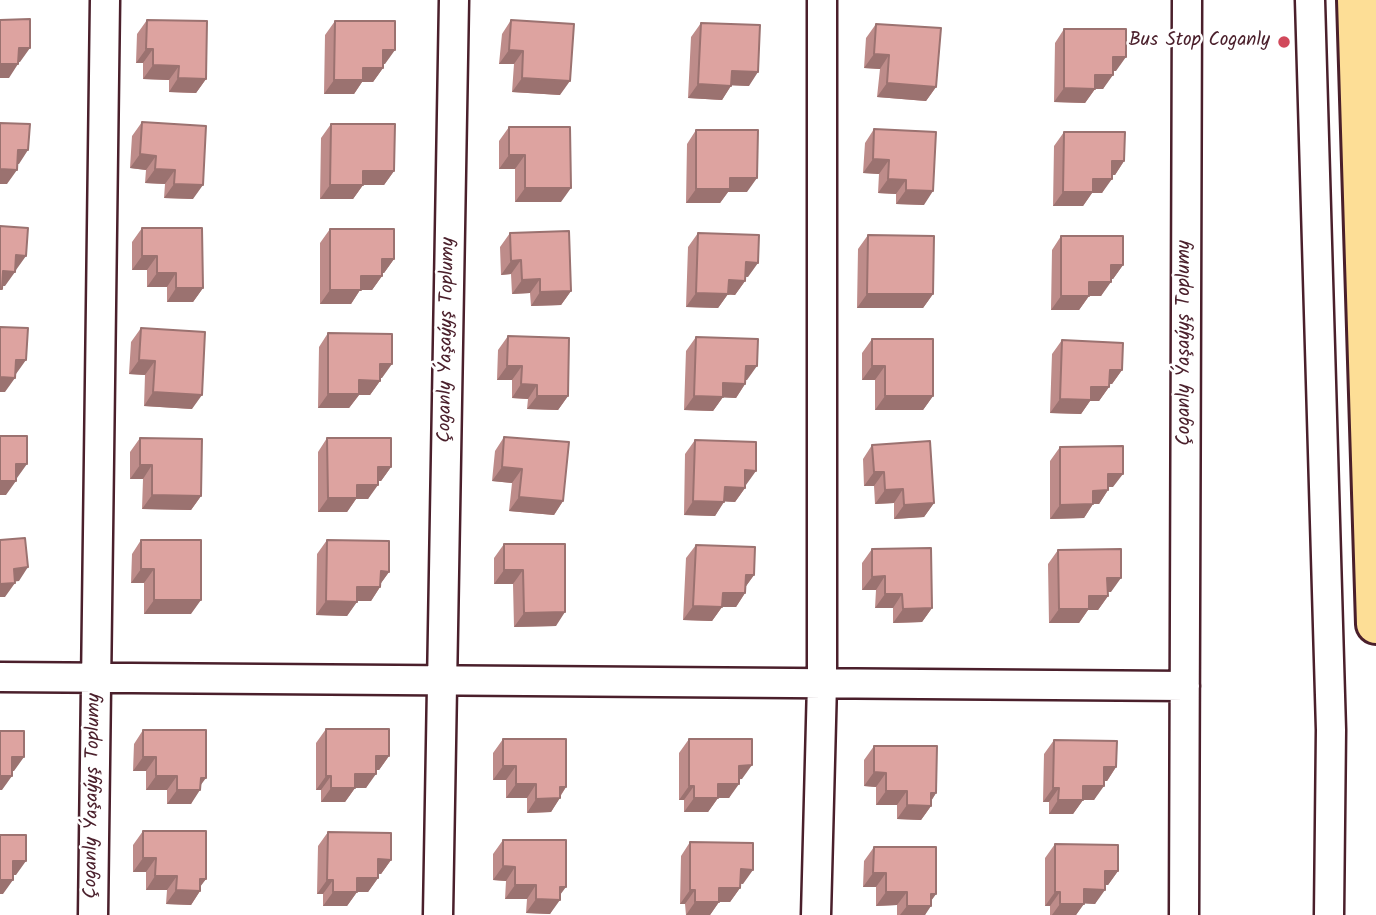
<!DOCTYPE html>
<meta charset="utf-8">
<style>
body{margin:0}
canvas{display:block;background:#fff}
</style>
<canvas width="1376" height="915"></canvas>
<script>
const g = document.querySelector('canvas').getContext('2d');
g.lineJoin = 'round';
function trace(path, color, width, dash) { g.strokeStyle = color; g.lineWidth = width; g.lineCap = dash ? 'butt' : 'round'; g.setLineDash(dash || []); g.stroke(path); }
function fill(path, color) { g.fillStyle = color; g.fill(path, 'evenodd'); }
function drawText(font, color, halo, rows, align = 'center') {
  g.font = font + ' Kalam,sans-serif'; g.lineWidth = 5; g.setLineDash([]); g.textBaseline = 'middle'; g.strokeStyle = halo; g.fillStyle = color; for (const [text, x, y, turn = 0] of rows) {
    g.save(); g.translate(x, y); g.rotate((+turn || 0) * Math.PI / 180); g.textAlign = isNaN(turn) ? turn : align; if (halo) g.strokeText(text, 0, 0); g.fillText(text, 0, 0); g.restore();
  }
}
const street = new Path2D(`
 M1310,0L1331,730L1329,915
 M0,677L1185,686
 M93,915L105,0
 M438,915L454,0
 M816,915L822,683V0
 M1184,915L1187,0`);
const primary = new Path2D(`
 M1357,0L1376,624`);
const wall = new Path2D(`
 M147,20L206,79L196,93L169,92V80L143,79V63H136L137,34Z
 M511,20L560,95L512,92L514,64H499L502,34Z
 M335,21L385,64H383V68L373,82H362L354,94H324L325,35Z
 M701,23L749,86L731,85L722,100L688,98L691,37Z
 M876,24L936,87L926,101L877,97L880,69L864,68L866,38Z
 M1064,29L1116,71H1113L1103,89H1095L1085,103L1054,102L1055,43Z
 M142,122L193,199L164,198L165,184L145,183L146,170L130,168L132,136Z
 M331,124L394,171L384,185H363L353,199H320L321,138Z
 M509,127L561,202H515V169H499V141Z
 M874,129L924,205L896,204V194L878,193L879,174L863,173L865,143Z
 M696,130L747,192H728L720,203H686L687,144Z
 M1064,132L1124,161L1115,175H1112L1102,193H1092L1083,206H1053L1054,146Z
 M142,228L203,288L193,302H167V287H147V270H132V242Z
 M330,229L394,259L384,273H382V276L372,290H360L351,304H320V243Z
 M510,233L571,291L561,305L531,306L530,293L512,294L511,274L501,275L500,247Z
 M698,233L748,277H745V281L735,295L728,294L718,308L686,307L688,247Z
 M868,235L933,294L923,308H857L858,249Z
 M1061,236L1123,265L1113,279H1111L1101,296H1089L1079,310H1051L1052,250Z
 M141,328L192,409L144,406L145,375L129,374L131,342Z
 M328,333L382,378H380V381L370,395H359L349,408H318L319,347Z
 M508,336L568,396L558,410L527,409L528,399L512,398V380H497L498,350Z
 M696,337L747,380H746L745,384L736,398L723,397L713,411L684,410L686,351Z
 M872,339L933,396L923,410H875V380H862V353Z
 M1062,340L1122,370L1112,384H1109V387L1099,401H1090L1081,414L1050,413L1052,354Z
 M504,437L563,501L554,515L509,511L512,483L492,481L495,451Z
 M140,438L201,496L191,510L142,509L143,479H130V452Z
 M327,438L391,467L381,481H378L368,499H356L347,512H318V452Z
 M695,440L746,485H745V488L735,502L724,501L715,516L684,515L685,454Z
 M872,445L934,503L924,517L894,519V503L875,504L874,486H864L863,459Z
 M1060,447L1113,487H1108V490L1099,504H1093L1084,518L1050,519V461Z
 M141,540L191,614H144V583H131L132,554Z
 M327,540L389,572L380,584V587L371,601H357L347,616L316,615L317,554Z
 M504,544H565L556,626L514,627L513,584H494V558Z
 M696,545L754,575L746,586L745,593L736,607H722L712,621L683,620L686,558Z
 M872,549L932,608L922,622L893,623V608H875L876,590H862V563Z
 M1058,550L1111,592H1108V596L1098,610H1088L1079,623H1049L1048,564Z
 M326,729L389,756L379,770H376L366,788H355L345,802H321V790H316V743Z
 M143,730L200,785L191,804H167V790H146V771H133L134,744Z
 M503,739L566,787L551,812L527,813V798H506V780H493V753Z
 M689,739L742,779H739L729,798H718L708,812H684V800H679V753Z
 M1054,740L1116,767L1107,781H1104L1094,800H1083L1073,814H1049V802H1043L1044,754Z
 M874,746L936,793L931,801V806L921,820L897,819V805H876V787L864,786V760Z
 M143,831L206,879L200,886V891L191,905L166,904L167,890H146V872H133V845Z
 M328,832L391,860L381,874L378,873V878L368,892H357L347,906H323V894H317L318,846Z
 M503,840L560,895L550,914L526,913L527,899H505L506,881L493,880V854Z
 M690,842L743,884L740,883V888L730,902H719L710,915H686L685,904H680L681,856Z
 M1055,844L1118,871L1108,885H1105L1095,904L1084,903L1076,915H1050V906H1045V858Z
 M874,847L936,894L931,901L925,915H897V905L876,906V887H863L864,861Z`);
const shadedWall = new Path2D(`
 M19,48H30L20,62H9Z
 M146,49H153L143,63H136Z
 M383,50H395L385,64H374Z
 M509,50L523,51L514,64H499Z
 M874,54L889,55L880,69L864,68Z
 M1113,57H1126L1116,71H1104Z
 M0,64H18L9,78H0Z
 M153,65L179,66L169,80L143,79Z
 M363,68H383L373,82H362L354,94H324L334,80Z
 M732,71L758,72L749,86L722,85Z
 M1095,75H1113L1103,89H1091H1095L1085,103L1054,102L1064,88Z
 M178,78L206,79L196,93L169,92Z
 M522,78L570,81L560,95L512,92Z
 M887,83L936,87L926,101L877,97Z
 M698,84L731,86L722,100L688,98Z
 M18,150H28L19,164H8Z
 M140,154L156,156L146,170L130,168Z
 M509,155H525L515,169H499Z
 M873,159L889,160L879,174L863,173Z
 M1112,161H1124L1115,175H1102Z
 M0,169L17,170L7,184H0Z
 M155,169L175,170L165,184L145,183Z
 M363,171H394L384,185H354Z
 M730,178H757L747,192H728L720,203H686L696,189Z
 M888,179L906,180L896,194L878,193Z
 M1093,179H1112L1102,193H1092L1083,206H1053L1063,192Z
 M174,184L203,185L193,199L164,198Z
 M330,185H363L353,199H320Z
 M525,188H571L561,202H515Z
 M906,190L933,191L924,205L896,204Z
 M16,255L26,256L16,270L7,269Z
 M142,256H157L147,270H132Z
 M382,259H394L384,273H372Z
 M521,260L511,274L501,275L511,261Z
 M746,262L758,263L748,277L736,276Z
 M1111,265H1123L1113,279H1101Z
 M3,271L15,272L5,286H0Z
 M157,273H176L167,287H147Z
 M361,276H382L372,290H360L351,304H320L330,290Z
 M540,279L530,293L512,294L522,280Z
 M729,280L745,281L735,295L719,294Z
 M1089,282H1111L1101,296H1089L1079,310H1051L1061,296Z
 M176,288H203L193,302H167Z
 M571,291L561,305L531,306L540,292Z
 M696,293L728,294L718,308L686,307Z
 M867,294H933L923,308H857Z
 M16,360H26L16,374H6Z
 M139,360L155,361L145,375L129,374Z
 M380,364H392L382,378H370Z
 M507,366H522L512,380H497Z
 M746,366H757L747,380H736Z
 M872,366H885L875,380H862Z
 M1110,370H1122L1112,384H1100Z
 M0,377L15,378L5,392H0Z
 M359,380L380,381L370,395H359L349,408H318L328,394Z
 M723,383L745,384L736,398L713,397Z
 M521,384L537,385L528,399L512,398Z
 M1091,387H1109L1099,401H1090L1081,414L1050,413L1060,399Z
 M153,392L202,395L192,409L144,406Z
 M537,396H568L558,410L527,409Z
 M694,396L723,397L713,411L684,410Z
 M885,396H933L923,410H875Z
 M16,464H27L17,478H6Z
 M140,465H152L143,479H130Z
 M378,467H391L381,481H368Z
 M502,467L522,469L512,483L492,481Z
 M745,470L756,471L746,485L735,484Z
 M874,472H884L874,486H864Z
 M1108,474H1123L1113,487H1099Z
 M0,481H16L6,495H0Z
 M357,485H378L368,499H356L347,512H318L328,498Z
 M725,487L745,488L735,502L715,501Z
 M903,489L894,503L875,504L885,490Z
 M1108,490L1099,504H1093L1084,518L1050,519L1060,505L1093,491Z
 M152,495L201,496L191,510L142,509Z
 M519,497L563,501L554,515L509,511Z
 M693,501L724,502L715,516L684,515Z
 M934,503L924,517L894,519L904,505Z
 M28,567L19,581L4,583L14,569Z
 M141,569H154L144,583H131Z
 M504,570H523L513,584H494Z
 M381,571L389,572L379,586Z
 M746,575H754L744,589Z
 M885,576L876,590H862L872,577Z
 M1107,578H1121L1111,592H1097Z
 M15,583L5,597H0V584Z
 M357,587H380L371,601H347Z
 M723,593H745L736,607H713Z
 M885,594H902L893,608H875Z
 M1089,596H1108L1098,610H1088L1079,623H1049L1059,609Z
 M154,600H201L191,614H144Z
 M326,601L357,602L347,616L316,615Z
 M693,606L722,607L712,621L683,620Z
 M932,608L922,622L893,623L903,609Z
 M565,612L556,626L514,627L524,613Z
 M376,756H389L379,770H366Z
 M12,757H24L14,771H2Z
 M143,757H156L146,771H133Z
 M752,765L742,779L729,780L739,766Z
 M503,766H516L506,780H493Z
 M1104,767H1116L1107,781H1094Z
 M874,772L886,773L876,787L864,786Z
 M355,774H376L366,788H345Z
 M0,776H12L2,790H0Z
 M156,776H177L167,790H146Z
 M326,776H331L321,790H316Z
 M201,778H206L197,790H200L191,804H167L177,790Z
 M516,784H536L527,798H506Z
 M718,784H739L729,798H718L708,812H684L694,798Z
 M689,786H694L684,800H679Z
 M1083,786H1104L1094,800H1073Z
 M560,787H566L558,799L560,798L551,812L527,813L536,799Z
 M331,788H355L345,802H321Z
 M1053,788H1059L1049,802H1043Z
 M886,791H907L897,805H876Z
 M931,793H936L928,806H931L921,820L897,819L907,805Z
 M1058,800H1083L1073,814H1049Z
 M143,858H156L146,872H133Z
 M378,859L391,860L381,874L368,873Z
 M13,861H26L16,875H3Z
 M503,866L515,867L506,881L493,880Z
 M741,869L753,870L743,884L731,883Z
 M1105,871H1118L1108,885H1095Z
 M873,873H886L876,887H863Z
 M155,876H177L167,890H146Z
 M357,878H378L368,892H347Z
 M200,879H206L197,891H200L191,905L166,904L176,890Z
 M0,880H13L3,894H0Z
 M327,880H333L323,894H317Z
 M515,885H536L527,899H505Z
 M560,887H566L557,899L560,900L550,914L526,913L536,899Z
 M719,888H740L730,902H710Z
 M1084,889L1105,890L1095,904L1074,903Z
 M690,890H695L685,904H680Z
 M333,892H357L347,906H323Z
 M886,892H907L897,905L876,906Z
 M1055,892H1060L1050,906H1045Z
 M931,894H936L927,906H931L925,915H900L907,906Z
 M695,902H719L710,915H686Z
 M1060,904H1084L1076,915H1052Z`);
const building = new Path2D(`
 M30,19V48H19L18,64H0V20Z
 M147,20L207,21L206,79L178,78L179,66L153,65V49H146Z
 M511,20L574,24L570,81L522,78L523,51L509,50Z
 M335,21H395V50H383V68H363V80H334Z
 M701,23L760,25L758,72L732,71L731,86L698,84Z
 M876,24L941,28L936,87L887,83L889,55L874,54Z
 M1064,29H1126V57H1113V75H1095V89L1064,88Z
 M142,122L206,126L203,185L174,184L175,170L155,169L156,156L140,154Z
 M0,123L30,124L28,150H18L17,170L0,169Z
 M331,124H395L394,171H363V185H330Z
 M509,127H570L571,188H525V155H509Z
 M874,129L936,132L933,191L906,190V180L888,179L889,160L873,159Z
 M696,130H758L757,178H730V189H696Z
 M1064,132H1125L1124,161H1112V179H1093V192H1063Z
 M0,226L28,228L26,256L16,255L15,272L3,271L2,289H0Z
 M142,228H202L203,288H176V273H157V256H142Z
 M330,229H394V259H382V276H361V290H330Z
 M569,231L571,291L540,292V279L522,280L521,260L511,261L510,233Z
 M698,233L759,235L758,263L746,262L745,281L729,280L728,294L696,293Z
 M868,235L934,236L933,294H867Z
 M1061,236H1123V265H1111V282H1089V296H1061Z
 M0,327L28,328L26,360H16L15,378L0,377Z
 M141,328L205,332L202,395L153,392L155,361L139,360Z
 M328,333L392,334V364H380V381L359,380V394H328Z
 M508,336L569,338L568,396H537V385L521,384L522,366H507Z
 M696,337L758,339L757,366H746L745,384L723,383V397L694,396Z
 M872,339H933V396H885V366H872Z
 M1062,340L1123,343L1122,370H1110L1109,387H1091V400L1060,399Z
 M0,436H27V464H16V481H0Z
 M504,437L569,442L563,501L519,497L522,469L502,467Z
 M140,438L202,439L201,496L152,495V465H140Z
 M327,438H391V467H378V485H357V498H328Z
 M695,440L756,442V471L745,470V488L725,487L724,502L693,501Z
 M930,441L934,503L904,505L903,489L885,490L884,472H874L872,445Z
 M1123,446V474H1108V490L1093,491V504L1060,505V447Z
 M25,538L28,567L14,569L15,583L0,584V540Z
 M141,540H201V600H154V569H141Z
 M327,540L389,541V572L381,571L380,587H357V602L326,601Z
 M504,544H565V612L524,613L523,570H504Z
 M696,545L755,547L754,575H746L745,593H723L722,607L693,606Z
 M931,548L932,608L903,609L902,594H885V576L872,577V549Z
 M1121,549V578H1107L1108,596H1089V609H1059L1058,550Z
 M326,729H389V756H376V774H355V788H331V776H326Z
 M143,730H206V778H201L200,790H177V776H156V757H143Z
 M0,731H24V757H12V776H0Z
 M503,739H566V787H560V798L536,799V784H516V766H503Z
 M689,739H752V765L739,766V784H718V798H694V786H689Z
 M1054,740L1117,741L1116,767H1104V786H1083V800H1058L1059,788H1053Z
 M874,746H937L936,793H931V806L907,805V791H886V773L874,772Z
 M143,831H206V879H200V891L176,890L177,876H155L156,858H143Z
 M328,832L391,833V860L378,859V878H357V892H333V880H327Z
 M0,835H26V861H13V880H0Z
 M503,840H566V887H560V900L536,899V885H515V867L503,866Z
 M690,842L753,843V870L741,869L740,888H719V902H695V890H690Z
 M1055,844L1118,845V871H1105V890L1084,889V904H1060V892H1055Z
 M874,847H936V894H931V906H907V892H886V873H873Z`);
const markers = [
 [1284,42,7,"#d1495b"]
];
const poiNames = [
 ["Bus Stop Coganly",1270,42]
];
const streetNames = [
 ["Çoganly Ýaşaýyş Toplumy",448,340,-89],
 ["Çoganly Ýaşaýyş Toplumy",1186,343,-90],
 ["Çoganly Ýaşaýyş Toplumy",94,796,-89]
];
trace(street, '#4a1f2b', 33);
trace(primary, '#4a1f2b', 44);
trace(street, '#fff', 28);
trace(primary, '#fdde96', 38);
fill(wall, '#be8c8a');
fill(shadedWall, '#9b7270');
fill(building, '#dda3a0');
trace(building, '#9b7270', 2);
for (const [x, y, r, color] of markers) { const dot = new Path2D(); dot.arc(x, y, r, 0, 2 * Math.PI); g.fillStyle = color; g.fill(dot); trace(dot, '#fff', 2.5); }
drawText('19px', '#4a1f2b', '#fff', poiNames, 'right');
drawText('19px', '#4a1f2b', '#fff', streetNames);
</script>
